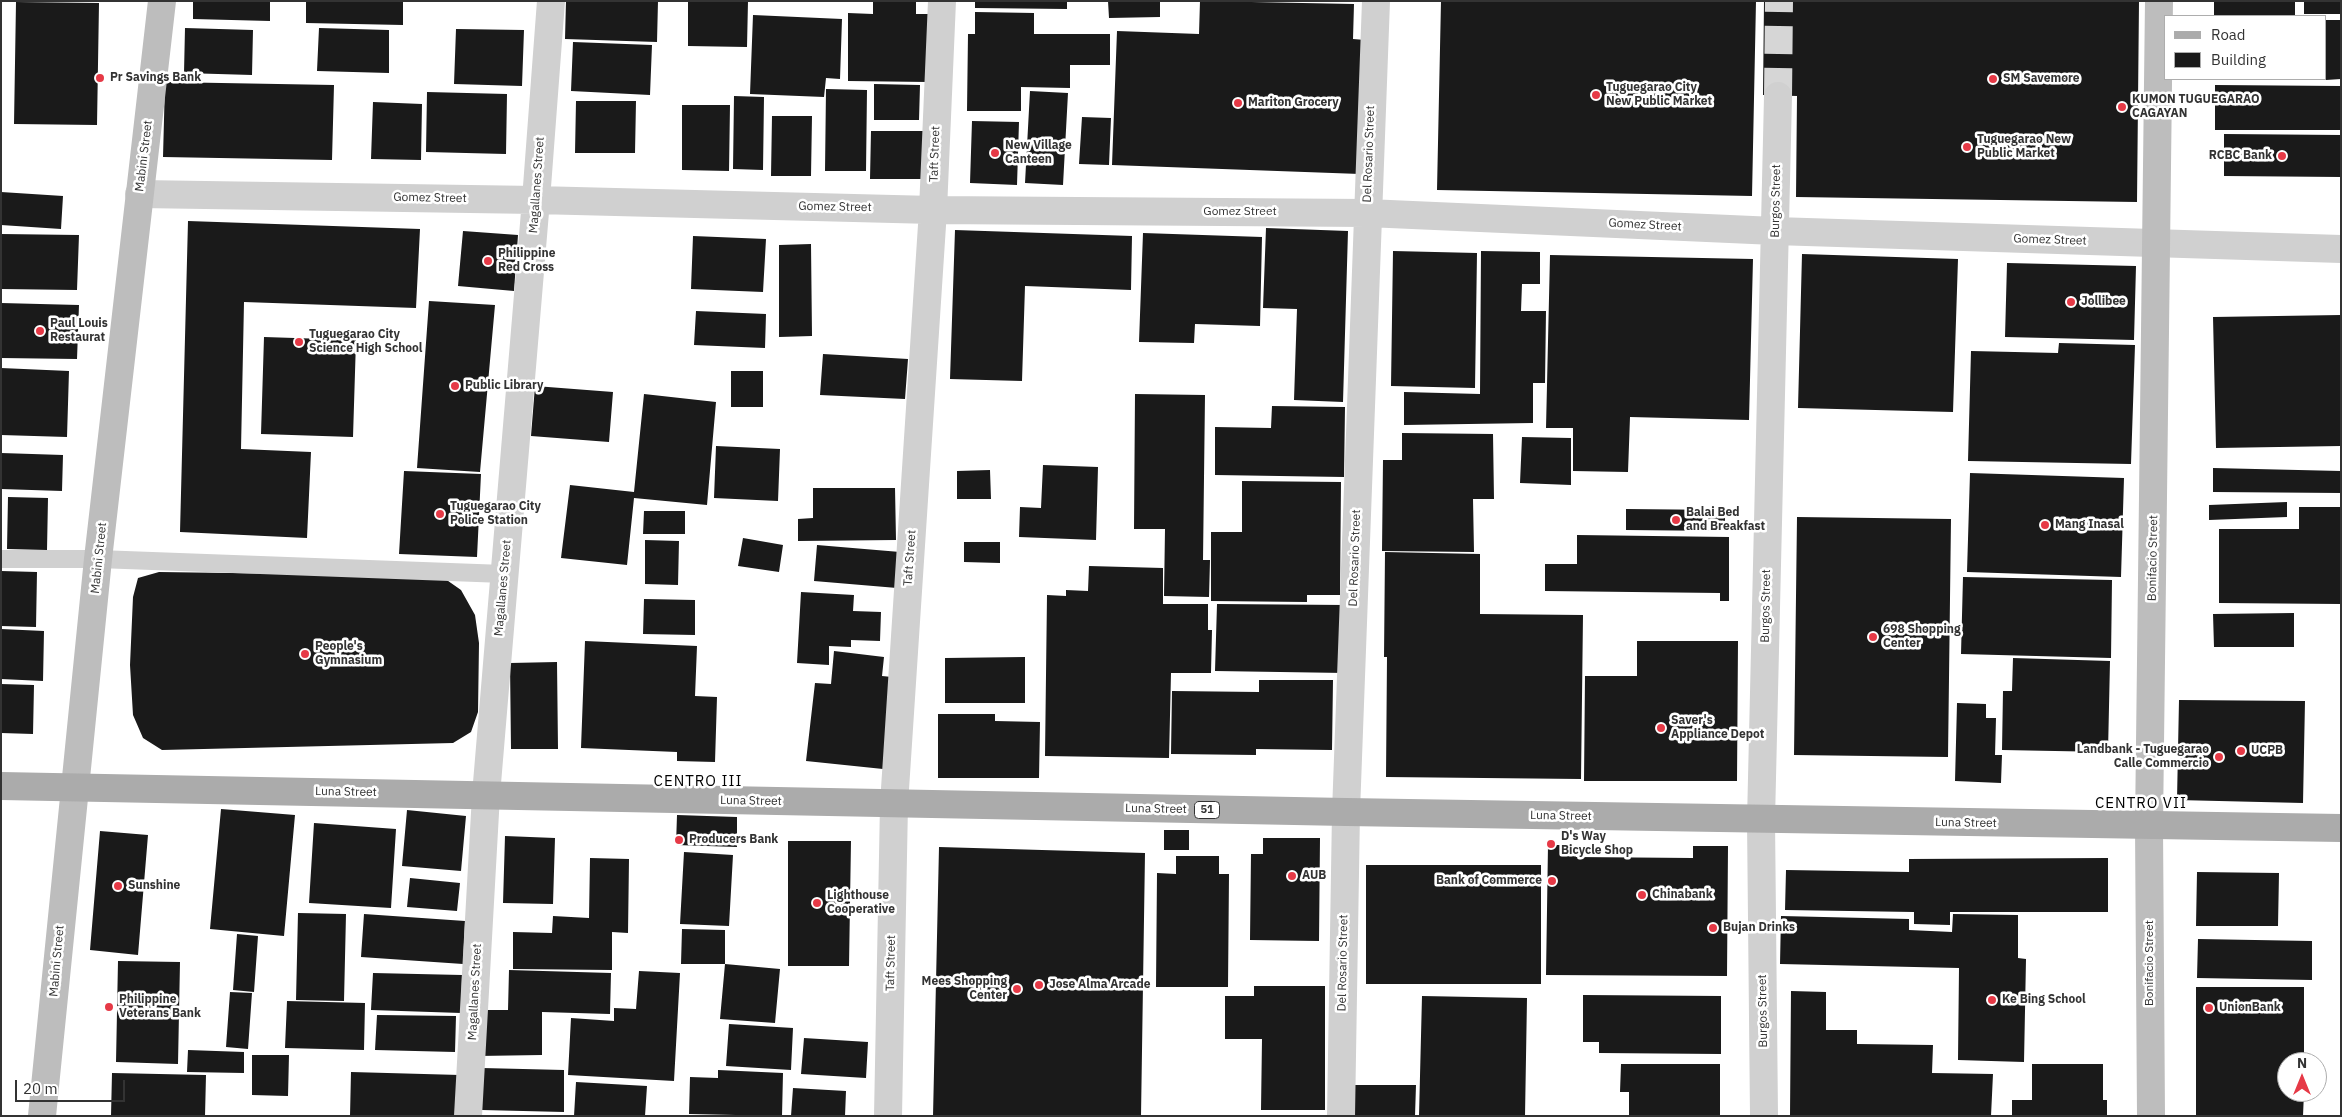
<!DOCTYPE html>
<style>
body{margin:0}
#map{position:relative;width:2342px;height:1117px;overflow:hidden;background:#fff;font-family:"IBM Plex Sans",sans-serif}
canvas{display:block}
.frame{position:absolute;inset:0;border:2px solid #333;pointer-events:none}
.legend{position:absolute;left:2164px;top:15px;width:162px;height:65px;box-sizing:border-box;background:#fff;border:1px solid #adadad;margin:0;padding:6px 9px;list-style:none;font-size:15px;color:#333}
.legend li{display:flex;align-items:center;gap:10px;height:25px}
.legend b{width:25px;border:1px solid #adadad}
.north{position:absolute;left:2277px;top:1052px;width:50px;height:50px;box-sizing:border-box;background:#fff;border:1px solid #adadad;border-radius:50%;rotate:0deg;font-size:14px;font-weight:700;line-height:20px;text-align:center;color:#333}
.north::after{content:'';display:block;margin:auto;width:18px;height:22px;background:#e63946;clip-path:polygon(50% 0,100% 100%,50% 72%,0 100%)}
.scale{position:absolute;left:15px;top:1080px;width:110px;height:22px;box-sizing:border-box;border:2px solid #333;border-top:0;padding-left:6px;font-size:15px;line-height:18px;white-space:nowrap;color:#333;-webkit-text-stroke:4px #fff;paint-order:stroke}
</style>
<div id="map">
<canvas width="2342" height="1117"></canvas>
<div class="frame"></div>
<ul class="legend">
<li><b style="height:6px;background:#ababab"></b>Road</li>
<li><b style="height:14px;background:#1a1a1a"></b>Building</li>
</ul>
<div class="north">N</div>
<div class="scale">20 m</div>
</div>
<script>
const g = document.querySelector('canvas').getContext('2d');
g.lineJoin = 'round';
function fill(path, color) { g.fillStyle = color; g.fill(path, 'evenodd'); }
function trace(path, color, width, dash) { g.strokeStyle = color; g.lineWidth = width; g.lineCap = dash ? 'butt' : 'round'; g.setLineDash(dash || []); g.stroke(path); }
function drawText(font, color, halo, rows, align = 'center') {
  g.font = font + ' "IBM Plex Sans",sans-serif'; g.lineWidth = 5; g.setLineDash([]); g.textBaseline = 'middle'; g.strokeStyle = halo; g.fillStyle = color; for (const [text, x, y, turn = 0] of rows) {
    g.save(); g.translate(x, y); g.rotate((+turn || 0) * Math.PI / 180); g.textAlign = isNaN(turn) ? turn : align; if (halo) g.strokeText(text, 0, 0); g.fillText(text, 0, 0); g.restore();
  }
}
const building = new Path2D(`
 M193,1H270V21L193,19Z
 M306,1H403V25L306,23Z
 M566,1H658L657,42L565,39Z
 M688,1H748L747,47L688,46Z
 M873,1H916V14H929L928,82L848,81V13L873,14Z
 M975,1H1067V9L975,8Z
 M1108,1H1160V17L1109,18Z
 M1200,1L1354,4L1353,39L1365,40L1360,174L1112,165L1117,31L1199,34Z
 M1441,1H1756L1752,196L1437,190Z
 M1764,1H2139L2137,202L1796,197L1797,96L1763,95Z
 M2214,1H2295V16H2214Z
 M2304,1H2341V14H2304Z
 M16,2L99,3L97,125L14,124Z
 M975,12L1034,13V34H1110V65H1070V88L1021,87V111H967L968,34H975Z
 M753,15L842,19L840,79L826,78L824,97L750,94Z
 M2326,20H2341V79L2326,80Z
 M185,28L253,30L252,75L184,73Z
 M319,28L389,30V73L317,71Z
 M456,29L524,30L522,86L454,84Z
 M573,42L652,45L650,95L571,91Z
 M165,82L334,85L332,160L163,157Z
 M874,84L920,85L919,120H874Z
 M2215,85L2341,86V130H2215Z
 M826,89L867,90L866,171H825Z
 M1030,91L1068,93L1063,185L1025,183Z
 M427,92L507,94L506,154L426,152Z
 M734,96L764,97L763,170L733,169Z
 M576,101H636L635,153H575Z
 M373,102L422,104L421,160L371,159Z
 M682,105H730L729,171L682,170Z
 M772,116H812L811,176H771Z
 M1082,117L1111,118L1109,165L1079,164Z
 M972,121L1019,122L1017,185L970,183Z
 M871,131H923V179H870Z
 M2224,134L2341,135V177L2224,176Z
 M1,192L63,196L61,229L1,225Z
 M188,221L420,229L416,308L244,302L241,449L311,452L307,538L180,532Z
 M1266,228L1348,231L1343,402L1294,400L1297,309L1263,308Z
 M955,230L1132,236L1131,290L1025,286L1022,381L950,379Z
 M463,231L518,235L514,291L458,286Z
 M1143,233L1262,237L1260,326L1195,324L1194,343L1139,342Z
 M1,234L79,235L77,290L1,289Z
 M693,236L766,239L763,292L691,289Z
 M811,244L812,336L779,337V245Z
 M1393,251L1477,253L1475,388L1391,386Z
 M1481,251L1540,252V284H1522L1521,311H1546L1545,383H1533V423L1404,425V392L1480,394Z
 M1802,254L1958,259L1953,412L1798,408Z
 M1550,255L1753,259L1749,420L1630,417L1628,472L1573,471V428H1546Z
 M2007,263L2136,266L2134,340L2005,337Z
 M429,301L495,305L480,472L417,468Z
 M1,303L79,305L77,359L1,358Z
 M696,311L766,314L765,348L694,345Z
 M2341,315V446L2216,448L2213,317Z
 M264,337L356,340L353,437L261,434Z
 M2059,343L2135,345L2131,464L1968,461L1971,351L2058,353Z
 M823,354L908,359L905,399L820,395Z
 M1,368L69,371L67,437L1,435Z
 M731,371H763V407H731Z
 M535,386L613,392L609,442L531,436Z
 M644,394L716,402L707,505L634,498L627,565L561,558L570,485L634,492Z
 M1135,394L1205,395L1203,560H1210L1209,597L1164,596L1165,529H1134Z
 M1272,406L1345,407L1344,477L1215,475V427L1271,428Z
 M1402,433L1493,434L1494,499H1473L1474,552L1382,551L1383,460H1402Z
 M1522,437L1571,438V485L1520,483Z
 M716,446L780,449L778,501L714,498Z
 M1,453L63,455L62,491L1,489Z
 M1043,465L1098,467L1096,540L1019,537L1020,507L1041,508Z
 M2213,468L2341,471V493L2213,492Z
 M990,470L991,499H957V471Z
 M404,471L481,474L477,557L399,554Z
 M1970,473L2124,478L2121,577L1967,572Z
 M1242,481L1341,482L1340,595H1307V602L1211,601V532H1242Z
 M813,488H895L896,540L798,541V519L813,518Z
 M8,497L48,498L47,550L7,549Z
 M2287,502V517L2209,520V505Z
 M2299,507H2341V604L2219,603V529H2299Z
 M1626,509L1725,510V531L1626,530Z
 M644,511H685V534H643Z
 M1797,517L1951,519L1948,757L1794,755Z
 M1577,535L1729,537V601H1720V593L1545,591V564H1577Z
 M743,538L783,545L779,572L738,566Z
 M645,540L679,541L678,585L645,584Z
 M964,542H1000V563L964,562Z
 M817,545L900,552L897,588L814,581Z
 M1385,552L1480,554V614L1583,615L1581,779L1386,777L1387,657H1384Z
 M1089,566L1163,568V604H1208V630H1212L1211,673H1171L1169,758L1045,756L1047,595L1066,596V590L1088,591Z
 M1,571L37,572L36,627L1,626Z
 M159,572L441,576L461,590L475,615L479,643L478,712L471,732L453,743L162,750L143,738L133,715L130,665L133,597L138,578Z
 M1963,577L2112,580L2111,658L1961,654Z
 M801,592L854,595L853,611L881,612L880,641L851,640V647L829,646V665L797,663Z
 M644,599L695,600V635L643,634Z
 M1217,604L1346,605L1345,673L1215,671Z
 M2294,613V647H2214L2213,614Z
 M1,629L44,631L43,681L1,679Z
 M585,641L697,646L695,696L717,697L715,762L677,761V752L581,748Z
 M1637,641H1738L1737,781H1584L1585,676H1637Z
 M834,651L884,657L882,676L892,677L883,769L806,761L815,683L831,684Z
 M1025,657V703H945V658Z
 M2013,658L2110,661L2108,752L2002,750L2003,691H2012Z
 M557,662L558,749H511L510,663Z
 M1259,680H1333L1332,750L1256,749V755L1171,754L1172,691L1259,692Z
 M1,684L34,685L33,734L1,733Z
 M2179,700L2305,701L2303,803L2177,800Z
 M1957,703L1986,704V718H1996L1995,755H2002L2001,783L1955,781Z
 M938,714H995V721L1040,722L1039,778H938Z
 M221,809L295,815L284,936L210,929Z
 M407,810L466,816L461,871L402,866Z
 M677,815L737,817V847L676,845Z
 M314,823L396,829L391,908L309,903Z
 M1164,830H1189V850H1164Z
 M100,831L148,835L138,955L90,950Z
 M505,836L555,838L553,904L503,903Z
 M1263,838H1320L1319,941L1250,940L1251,854H1263Z
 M788,841H851L849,966H788Z
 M1548,845H1576V857L1693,858V846H1728L1727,976L1546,975Z
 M939,847L1145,853L1141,1116H933Z
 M684,852L733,855L729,926L680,924Z
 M1176,856H1219V874H1229L1228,987H1156L1157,873L1176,874Z
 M590,858L629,859L628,933L612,932V970L513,969V932L552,933L553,916L589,918Z
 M2108,858V912H1950V925L1914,924V912L1785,910L1786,870L1909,872V859Z
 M1366,865H1541V984H1366Z
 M2197,872L2279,873L2278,926H2196Z
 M410,878L460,883L457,911L407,907Z
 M298,913L346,914L344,1001L296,1000Z
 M364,914L465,921L463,964L361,957Z
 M1953,914L2018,915V958L2026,959L2024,1062L1958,1060L1959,968L1780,964L1781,916L1909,919V930L1952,932Z
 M682,929L725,930V964L780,969L775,1023L720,1019L725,964H681Z
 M237,934L258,936L254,992L233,990Z
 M2198,939L2312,941V980L2197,978Z
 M118,961L180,962L178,1064L116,1062Z
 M509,970L611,973L610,1014L542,1012V1055L478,1056V1010H508Z
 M639,971L680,973L674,1081L568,1075L571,1018L614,1021V1008L636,1009Z
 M373,973L462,975L461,1013L371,1010Z
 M1254,986H1325V1110H1261L1262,1039H1225V996H1254Z
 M2196,987H2304V1062H2287V1092H2304L2303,1116H2196Z
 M1791,991L1826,992V1030H1857V1044L1933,1045L1932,1073L1993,1074L1991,1116H1790Z
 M230,992L252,993L248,1049L226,1047Z
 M1583,995L1721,996V1054L1599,1053V1042H1583Z
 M1422,996L1527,998L1525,1116H1419Z
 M287,1001L365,1003L364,1050L285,1048Z
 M377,1015L456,1016L455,1052L375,1050Z
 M729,1024L793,1028L791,1070L726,1066Z
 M804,1038L868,1042L866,1078L801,1074Z
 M188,1050L244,1052V1073L187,1072Z
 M252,1055H289L288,1096L252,1095Z
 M1621,1064H1720V1116H1629V1092H1620Z
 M2032,1064H2103V1100H2107V1116H2012V1100H2032Z
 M482,1068L564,1070V1112L482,1110Z
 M718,1070L783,1073L782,1116L689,1114L690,1077L718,1078Z
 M351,1072L460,1075L459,1116H350Z
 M112,1073L206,1075L205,1116H111Z
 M576,1082L647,1086L645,1116H574Z
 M1350,1085H1416L1415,1116H1349Z
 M793,1088L846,1091L845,1116H791Z`);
const streetTunnel = new Path2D(`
 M1778,96L1779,1`);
const lane = new Path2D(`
 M1,559H98L504,574`);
const street = new Path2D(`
 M139,194L536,200L933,210L1367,213L1775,231L2341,249
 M468,1116L486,795L536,200L551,1
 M888,1116L894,804L933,210L942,1
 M1341,1116L1346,812L1376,1
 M1764,1116L1761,820L1778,96`);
const secondary = new Path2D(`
 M42,1116L98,559L162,1
 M2151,1116L2149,826L2159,1`);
const primary = new Path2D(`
 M1,786L1346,812L2341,828`);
const markers = [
 [100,78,5,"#e63946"],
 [1993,79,5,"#e63946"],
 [1596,95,5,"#e63946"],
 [1238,103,5,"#e63946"],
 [2122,107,5,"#e63946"],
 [1967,147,5,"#e63946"],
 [995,153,5,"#e63946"],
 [2282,156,5,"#e63946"],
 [488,261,5,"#e63946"],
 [2071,302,5,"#e63946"],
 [40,331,5,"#e63946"],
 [299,342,5,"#e63946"],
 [455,386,5,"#e63946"],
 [440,514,5,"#e63946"],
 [1676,520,5,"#e63946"],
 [2045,525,5,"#e63946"],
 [1873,637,5,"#e63946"],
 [305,654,5,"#e63946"],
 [1661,728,5,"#e63946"],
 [2241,751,5,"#e63946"],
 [2219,757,5,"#e63946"],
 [679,840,5,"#e63946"],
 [1551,844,5,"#e63946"],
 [1292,876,5,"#e63946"],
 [1552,881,5,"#e63946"],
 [118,886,5,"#e63946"],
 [1642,895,5,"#e63946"],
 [817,903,5,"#e63946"],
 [1713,928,5,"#e63946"],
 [1039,985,5,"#e63946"],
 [1017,989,5,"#e63946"],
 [1992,1000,5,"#e63946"],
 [109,1007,5,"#e63946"],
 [2209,1008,5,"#e63946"]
];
const shields = [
 [1207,810,25]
];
const shieldNames = [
 ["51",1207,810]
];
const poiNames = [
 ["Pr Savings Bank",110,78],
 ["SM Savemore",2003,79],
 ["Tuguegarao City",1606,88],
 ["New Public Market",1606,102],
 ["KUMON TUGUEGARAO",2132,100],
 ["CAGAYAN",2132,114],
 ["Mariton Grocery",1248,103],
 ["Tuguegarao New",1977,140],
 ["Public Market",1977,154],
 ["New Village",1005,146],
 ["Canteen",1005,160],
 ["RCBC Bank",2272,156,"right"],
 ["Philippine",498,254],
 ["Red Cross",498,268],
 ["Jollibee",2081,302],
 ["Paul Louis",50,324],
 ["Restaurat",50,338],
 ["Tuguegarao City",309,335],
 ["Science High School",309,349],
 ["Public Library",465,386],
 ["Tuguegarao City",450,507],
 ["Police Station",450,521],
 ["Balai Bed",1686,513],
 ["and Breakfast",1686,527],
 ["Mang Inasal",2055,525],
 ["698 Shopping",1883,630],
 ["Center",1883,644],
 ["People's",315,647],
 ["Gymnasium",315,661],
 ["Saver's",1671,721],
 ["Appliance Depot",1671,735],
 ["Landbank - Tuguegarao",2209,750,"right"],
 ["Calle Commercio",2209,764,"right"],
 ["UCPB",2251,751],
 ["D's Way",1561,837],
 ["Bicycle Shop",1561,851],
 ["Producers Bank",689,840],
 ["AUB",1302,876],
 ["Bank of Commerce",1542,881,"right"],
 ["Sunshine",128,886],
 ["Chinabank",1652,895],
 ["Lighthouse",827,896],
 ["Cooperative",827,910],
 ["Bujan Drinks",1723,928],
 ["Mees Shopping",1007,982,"right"],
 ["Center",1007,996,"right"],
 ["Jose Alma Arcade",1049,985],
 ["Philippine",119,1000],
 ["Veterans Bank",119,1014],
 ["Ke Bing School",2002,1000],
 ["UnionBank",2219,1008]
];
const streetNames = [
 ["Taft Street",935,154,-88],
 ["Del Rosario Street",1369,154,-88],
 ["Mabini Street",144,156,-83],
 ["Magallanes Street",537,185,-86],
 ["Gomez Street",430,198,1],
 ["Burgos Street",1776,201,-89],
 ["Gomez Street",835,207,1],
 ["Gomez Street",1240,212],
 ["Gomez Street",1645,225,3],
 ["Gomez Street",2050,240,2],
 ["Mabini Street",99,558,-84],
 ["Taft Street",910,558,-86],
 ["Del Rosario Street",1355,558,-88],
 ["Bonifacio Street",2153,558,-89],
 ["Magallanes Street",503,588,-85],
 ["Burgos Street",1766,606,-89],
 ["Luna Street",346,792,1],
 ["Luna Street",751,801,1],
 ["Luna Street",1156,809,1],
 ["Luna Street",1561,816,1],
 ["Luna Street",1966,823,1],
 ["Mabini Street",57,961,-85],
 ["Taft Street",891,963,-89],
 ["Del Rosario Street",1343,963,-89],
 ["Bonifacio Street",2150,963,-90],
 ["Magallanes Street",475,992,-87],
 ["Burgos Street",1763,1011,-91]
];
const quarterNames = [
 ["CENTRO III",698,782],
 ["CENTRO VII",2141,804]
];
fill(building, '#1a1a1a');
trace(streetTunnel, '#d6d6d6', 28, [28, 14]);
trace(lane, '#d0d0d0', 18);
trace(street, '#d0d0d0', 28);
trace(secondary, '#bdbdbd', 28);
trace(primary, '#ababab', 28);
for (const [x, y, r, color] of markers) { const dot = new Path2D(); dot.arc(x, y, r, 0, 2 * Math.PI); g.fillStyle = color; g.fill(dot); trace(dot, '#fff', 2); }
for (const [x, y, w] of shields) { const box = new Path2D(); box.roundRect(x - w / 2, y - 8.5, w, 17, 4); g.fillStyle = '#fff'; g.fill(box); trace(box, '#333', 1); }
drawText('bold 11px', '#333', null, shieldNames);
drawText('bold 12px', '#333', '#fff', poiNames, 'left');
drawText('12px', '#333', '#fff', streetNames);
g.letterSpacing = '1px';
drawText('15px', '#000', '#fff', quarterNames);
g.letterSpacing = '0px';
</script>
